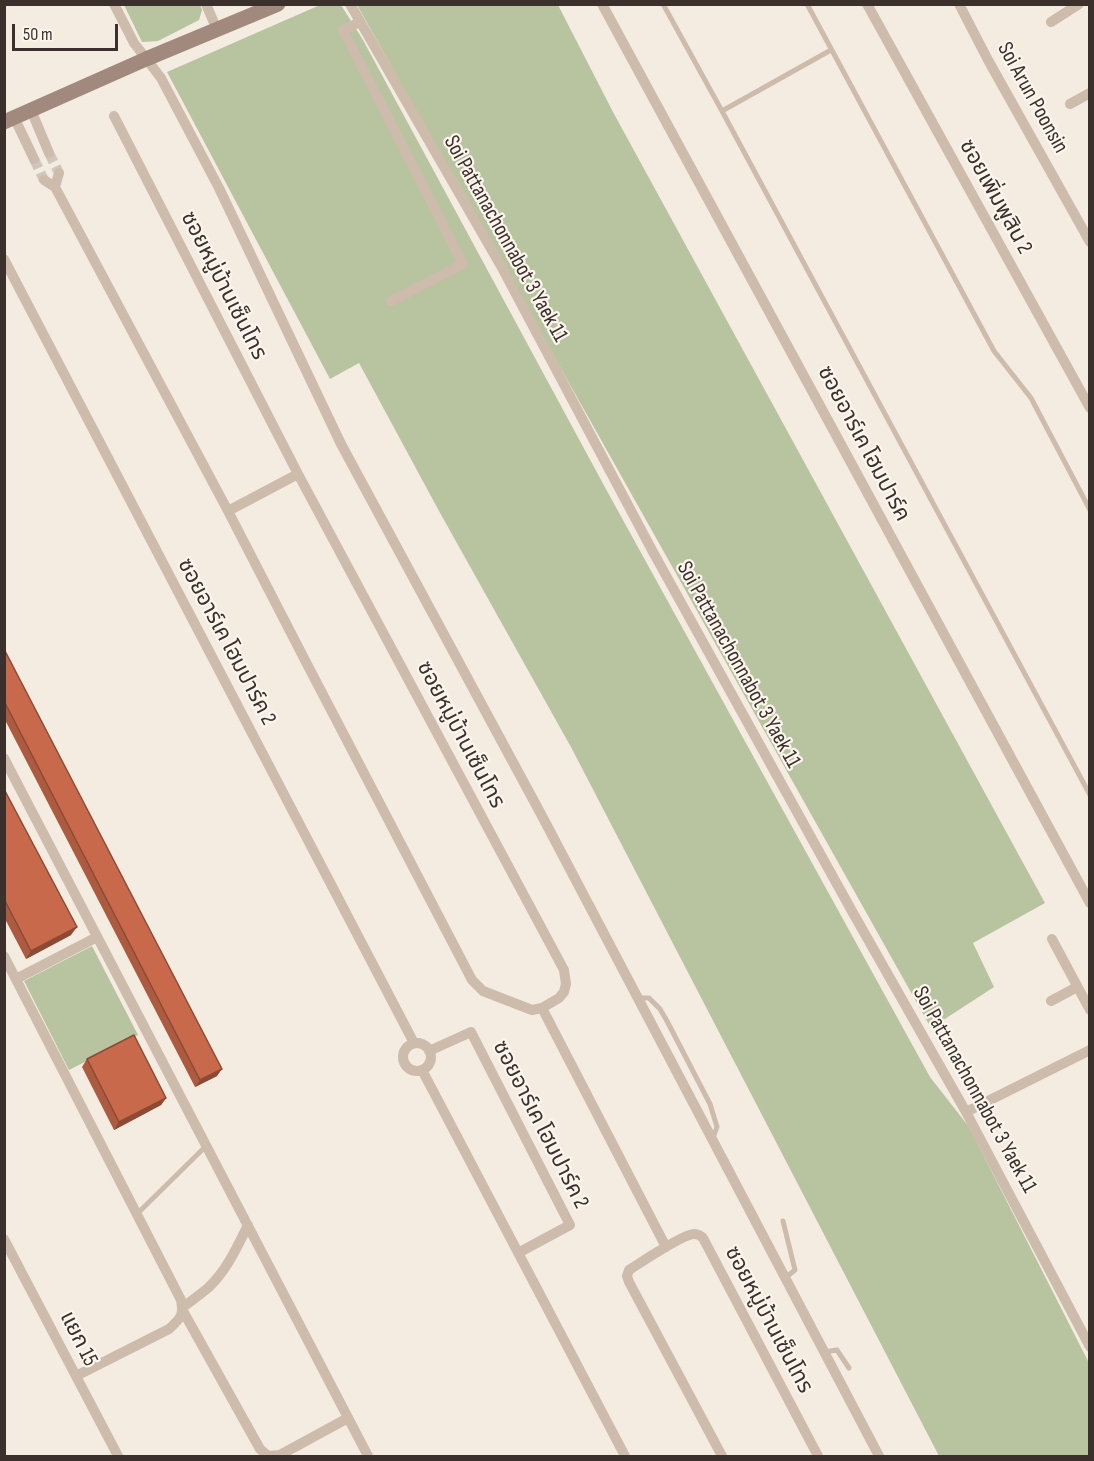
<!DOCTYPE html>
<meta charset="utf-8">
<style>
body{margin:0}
#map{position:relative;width:1094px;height:1461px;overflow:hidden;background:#f4ebe1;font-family:"Sofia Sans Condensed",sans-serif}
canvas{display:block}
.frame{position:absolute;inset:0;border:6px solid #3b302b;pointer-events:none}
.scale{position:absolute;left:12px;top:24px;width:106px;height:27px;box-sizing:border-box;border:3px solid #3b302b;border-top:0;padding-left:8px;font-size:18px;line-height:21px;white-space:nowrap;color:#3b302b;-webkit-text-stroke:4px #fbf5ee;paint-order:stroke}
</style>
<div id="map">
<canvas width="1094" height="1461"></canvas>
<div class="frame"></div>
<div class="scale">50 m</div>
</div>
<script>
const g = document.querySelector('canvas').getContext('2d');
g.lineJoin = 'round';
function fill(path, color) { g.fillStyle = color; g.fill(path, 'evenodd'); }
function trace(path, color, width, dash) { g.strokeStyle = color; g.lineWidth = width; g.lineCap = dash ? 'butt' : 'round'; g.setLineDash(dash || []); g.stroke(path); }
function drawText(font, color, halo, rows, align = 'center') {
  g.font = font + ' "Sofia Sans Condensed","Noto Sans Thai",sans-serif'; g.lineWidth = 4.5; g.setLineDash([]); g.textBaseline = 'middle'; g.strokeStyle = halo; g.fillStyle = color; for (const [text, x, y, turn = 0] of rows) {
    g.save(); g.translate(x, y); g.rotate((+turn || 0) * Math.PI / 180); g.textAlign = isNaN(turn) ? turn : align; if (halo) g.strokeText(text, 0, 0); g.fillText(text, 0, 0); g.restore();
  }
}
const green = new Path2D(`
 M124,5H200L202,10L199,20L158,41L142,42Z
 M320,5H341L363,40L607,491L930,1077L969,1127L1089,1363V1456H939L572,749L439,511L359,363L330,379L167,72Z
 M357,5H558L613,112L1045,903L973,943L994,987L931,1028Z
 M92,946L138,1035L69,1070L24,981Z`);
const streetTunnel = new Path2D(`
 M49,153L59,173
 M34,159L44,180`);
const lane = new Path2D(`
 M663,4L722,111L1090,795
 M807,4L994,351L1031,398L1090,510
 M722,111L831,50
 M638,998H649L660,1009L667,1021L710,1104L717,1127L713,1138
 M137,1214L206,1146
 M783,1221L795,1270L785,1278
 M824,1352L837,1350L849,1368`);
const street = new Path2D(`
 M114,4L134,43L161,78L219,188L341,444L542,816L879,1456
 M206,4L217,30
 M350,4L501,266L653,552L853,913L966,1112L1090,1347
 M602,4L1090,903
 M867,4L1090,408
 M959,4L988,60L1090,242
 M360,22L343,30L463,264L391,301
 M1051,22L1079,4
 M1070,104L1090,93
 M31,110L49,153
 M14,117L34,159
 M44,180L55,187L59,173
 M55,187L228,511L308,666L472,980L483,991L532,1010L542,1008L559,998L564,992L566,984L564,970L298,474L114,116
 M4,259L414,1043
 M228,511L298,474
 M4,758L368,1456
 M1052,939L1090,1010
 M4,956L181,1300C184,1315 181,1318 169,1329L76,1376
 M16,979L97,937
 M1051,1001L1077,987
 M542,1008L666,1247
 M403 1057a14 14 0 1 1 28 0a14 14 0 1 1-28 0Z
 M429,1051L471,1032L570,1225L518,1253
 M422,1070L625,1456
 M966,1112L1090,1050
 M4,1239L118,1456
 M182,1308C191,1301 201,1294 209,1287C227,1270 237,1247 248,1225
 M183,1311L260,1449L268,1456L280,1455L348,1418
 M722,1456L629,1282L627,1276L629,1270C640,1263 683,1234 694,1234C699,1234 699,1235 703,1238L818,1456`);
const secondary = new Path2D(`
 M4,122L146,59L278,4`);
const wall = new Path2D(`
 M4,649L217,1076L195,1087L4,718Z
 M4,789L71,935L26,959L4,917Z
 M87,1059L166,1098L161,1105L114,1130L82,1067Z`);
const shadedWall = new Path2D(`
 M77,927L71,935L26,959L31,951Z
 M222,1069L217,1076L195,1087L200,1080Z
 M166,1098L161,1105L114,1130L119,1122Z`);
const building = new Path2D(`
 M4,649L222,1069L200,1080L4,701Z
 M4,789L77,927L31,951L4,899Z
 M134,1035L166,1098L119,1122L87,1059Z`);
const streetNames = [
 ["Soi Arun Poonsin",1032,98,61],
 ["ซอยเพิ่มพูสิน 2",995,197,61],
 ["Soi Pattanachonnabot 3 Yaek 11",505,239,61],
 ["ซอยหมู่บ้านเซ็นโทร",223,286,63],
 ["ซอยอาร์เค โฮมปาร์ค",863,444,62],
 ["ซอยอาร์เค โฮมปาร์ค 2",226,642,62],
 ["Soi Pattanachonnabot 3 Yaek 11",738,665,61],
 ["ซอยหมู่บ้านเซ็นโทร",460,735,62],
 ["Soi Pattanachonnabot 3 Yaek 11",974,1090,61],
 ["ซอยอาร์เค โฮมปาร์ค 2",540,1125,63],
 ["ซอยหมู่บ้านเซ็นโทร",768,1320,62],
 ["แยก 15",78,1339,63]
];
fill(green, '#b8c4a0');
trace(streetTunnel, '#cfc6bd', 10, [10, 5]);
trace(lane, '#cdbbac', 5);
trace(street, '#cdbbac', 10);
trace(secondary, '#a18a7d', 15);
fill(wall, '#ac5a40');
fill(shadedWall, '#8c4a34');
fill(building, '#c8694b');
trace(building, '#8c4a34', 1.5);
drawText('22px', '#3b302b', '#fbf5ee', streetNames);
</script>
